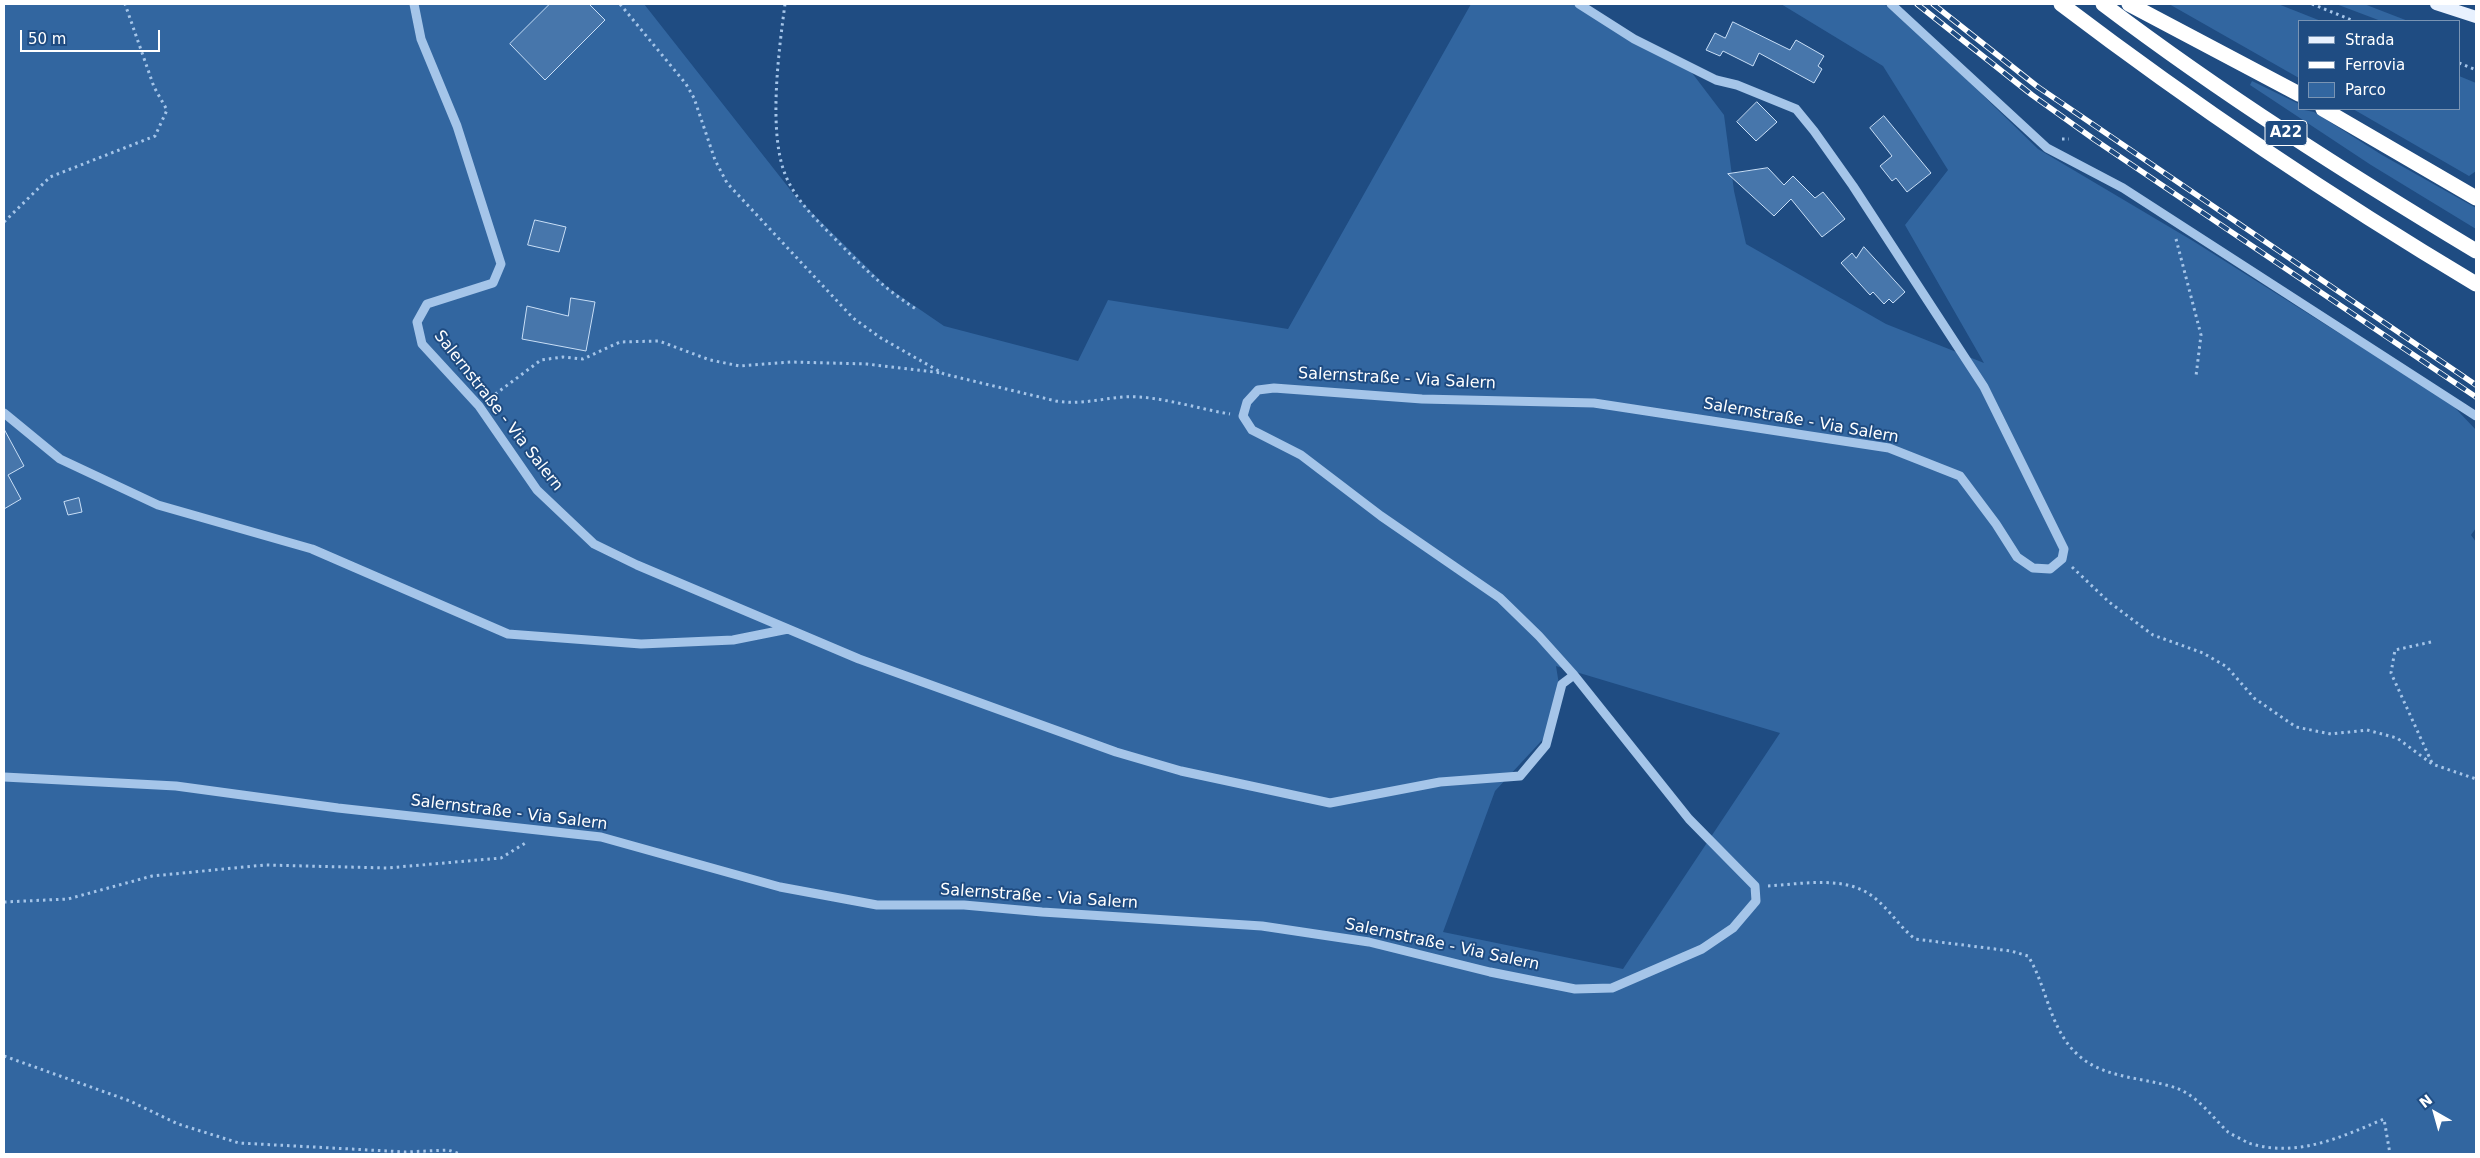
<!DOCTYPE html>
<meta charset="utf-8">
<style>
body{margin:0}
#map{position:relative;width:2480px;height:1158px;overflow:hidden;background:#1f4c82;font-family:"DejaVu Sans",sans-serif}
canvas{display:block}
.frame{position:absolute;inset:0;border:5px solid #fff;pointer-events:none}
.legend{position:absolute;left:2298px;top:20px;width:162px;height:90px;box-sizing:border-box;background:#1f4c82;border:1px solid #7994b4;margin:0;padding:6px 9px;list-style:none;font-size:15px;color:#fff}
.legend li{display:flex;align-items:center;gap:10px;height:25px}
.legend b{width:25px;border:1px solid #7994b4}
.north{position:absolute;left:2410px;top:1088px;width:50px;height:50px;-webkit-text-stroke:4px #1f4c82;paint-order:stroke;rotate:322deg;font-size:14px;font-weight:700;line-height:20px;text-align:center;color:#fff}
.north::after{content:'';display:block;margin:auto;width:18px;height:22px;background:#fff;clip-path:polygon(50% 0,100% 100%,50% 72%,0 100%)}
.scale{position:absolute;left:20px;top:30px;width:140px;height:22px;box-sizing:border-box;border:2px solid #fff;border-top:0;padding-left:6px;font-size:15px;line-height:18px;white-space:nowrap;color:#fff;-webkit-text-stroke:4px #1f4c82;paint-order:stroke}
</style>
<div id="map">
<canvas width="2480" height="1158"></canvas>
<div class="frame"></div>
<ul class="legend">
<li><b style="height:6px;background:#e8f1fe"></b>Strada</li>
<li><b style="height:6px;background:#fff"></b>Ferrovia</li>
<li><b style="height:14px;background:#3266a0"></b>Parco</li>
</ul>
<div class="north">N</div>
<div class="scale">50 m</div>
</div>
<script>
const g = document.querySelector('canvas').getContext('2d');
g.lineJoin = 'round';
function fill(path, color) { g.fillStyle = color; g.fill(path, 'evenodd'); }
function trace(path, color, width, dash) { g.strokeStyle = color; g.lineWidth = width; g.lineCap = dash ? 'butt' : 'round'; g.setLineDash(dash || []); g.stroke(path); }
function drawText(font, color, halo, rows, align = 'center') {
  g.font = font + ' "DejaVu Sans",sans-serif'; g.lineWidth = 4; g.setLineDash([]); g.textBaseline = 'middle'; g.strokeStyle = halo; g.fillStyle = color; for (const [text, x, y, turn = 0] of rows) {
    g.save(); g.translate(x, y); g.rotate((+turn || 0) * Math.PI / 180); g.textAlign = isNaN(turn) ? turn : align; if (halo) g.strokeText(text, 0, 0); g.fillText(text, 0, 0); g.restore();
  }
}
const green = new Path2D(`
 M4,4H644L796,197L887,287L944,326L1078,361L1108,300L1288,329L1471,4H1579L1686,65L1724,115L1734,191L1746,244L1886,324L1984,363L1905,225L1948,170L1883,66L1781,4H1884L1925,39L2038,149L2193,241L2342,335L2441,393L2476,430V528L2471,535L2476,542V1154H4ZM1556,666L1780,733L1623,969L1443,932L1495,791L1545,737L1560,691Z
 M2169,4H2278L2321,21H2299V78Z
 M2336,4H2364L2408,21H2381Z
 M2459,76L2476,83V171L2469,176L2353,109H2459Z
 M2252,81L2299,104V109L2314,112L2382,155L2476,208V229L2371,165L2250,85Z`);
const building = new Path2D(`
 M550,4H589L605,20L545,80L510,44Z
 M1733,22L1790,50L1796,40L1824,56L1818,66L1822,69L1814,83L1759,53L1753,66L1723,51L1720,56L1706,50L1715,33L1725,38Z
 M1757,102L1777,122L1756,141L1737,122Z
 M1884,116L1931,173L1907,192L1896,178L1892,181L1880,166L1892,156L1870,128Z
 M1768,168L1784,185L1793,176L1815,198L1823,192L1845,219L1822,237L1791,199L1774,216L1728,174Z
 M535,220L566,227L559,252L528,245Z
 M1864,247L1905,292L1893,303L1889,299L1884,304L1873,292L1870,295L1841,263L1852,253L1856,258Z
 M571,298L595,302L586,351L522,339L527,306L568,316Z
 M4,429L24,466L8,475L21,499L4,509Z
 M79,498L82,512L68,515L64,502Z`);
const path = new Path2D(`
 M620,4L686,84L694,98L715,160L727,183L853,318L881,338L944,374L1056,401C1086,406 1110,395 1139,397C1169,399 1200,409 1230,414
 M785,4C779,49 768,131 785,174C796,202 820,223 841,245C866,270 886,290 916,309
 M2312,4L2354,21
 M2459,63L2476,70
 M2062,139H2069
 M4,222L50,177L155,136L167,110L154,87L125,4
 M2176,239L2201,335L2196,376
 M490,398L541,360L563,357L583,359L620,342L659,341L710,360L740,366L791,362L867,364L942,373
 M2072,567L2109,602L2153,635L2203,653L2227,667L2254,698L2296,727L2331,734L2367,730L2397,738L2432,764L2476,779
 M2431,642L2395,650L2391,673L2432,763
 M1768,886C1803,884 1849,874 1877,900C1891,912 1900,927 1915,939L2011,951L2028,956C2047,986 2049,1028 2077,1054C2103,1079 2144,1077 2176,1088C2198,1096 2212,1117 2228,1132C2234,1136 2242,1139 2248,1143C2297,1158 2339,1138 2384,1119L2390,1154
 M4,902L68,899L152,876L265,865L387,868L501,858L527,842
 M4,1056L130,1101L178,1124L239,1143L406,1152L448,1150L460,1154`);
const minor = new Path2D(`
 M414,4L421,39L457,126L501,264L493,283L427,304L417,322L422,344L479,406L537,490L594,544L637,565L859,659L1116,752L1181,771L1330,803L1440,782L1520,776L1546,745L1562,684L1574,675
 M1891,4L2047,148L2123,188L2476,416
 M4,413L60,459L158,505L312,549L508,634L641,644L733,640L788,629
 M4,777L176,786L338,808L601,837L780,887L877,905H964L1042,912L1262,926L1369,942L1490,972L1575,989L1612,988L1702,949L1733,928L1756,901L1755,886L1689,819L1574,675L1539,636L1500,598L1381,516L1301,455L1252,430L1243,416L1247,402L1258,390L1274,388L1422,399L1594,403L1889,448L1960,476L1996,524L2017,557L2033,568L2050,569L2062,559L2064,549L1984,387L1853,186L1814,131L1796,109L1737,85L1716,80L1634,39L1579,4`);
const major = new Path2D(`
 M2436,4L2476,17`);
const highway = new Path2D(`
 M2061,4C2194,105 2332,198 2476,284
 M2103,4C2222,94 2348,174 2476,251
 M2129,4L2299,94
 M2323,109L2476,198`);
const rail = new Path2D(`
 M1917,4L2032,95L2095,140L2476,397
 M1933,4L2038,87L2476,385`);
const shields = [
 [2286,133,42]
];
const shieldNames = [
 ["A22",2286,133]
];
const streetNames = [
 ["Salernstraße - Via Salern",1397,379,3],
 ["Salernstraße - Via Salern",498,411,52],
 ["Salernstraße - Via Salern",1801,421,10],
 ["Salernstraße - Via Salern",509,813,7],
 ["Salernstraße - Via Salern",1039,897,4],
 ["Salernstraße - Via Salern",1442,945,12]
];
fill(green, '#3266a0');
fill(building, '#4776ab');
trace(building, '#c9dff7', 1);
trace(path, '#a5c5e9', 3, [2.5, 4]);
trace(minor, '#a5c5e9', 9);
trace(major, '#e8f1fe', 12);
trace(highway, '#fff', 15);
trace(rail, '#fff', 5.5);
trace(rail, '#1f4c82', 4, [11]);
for (const [x, y, w] of shields) { const box = new Path2D(); box.roundRect(x - w / 2, y - 12.5, w, 25, 4); g.fillStyle = '#1f4c82'; g.fill(box); trace(box, '#fff', 1); }
drawText('bold 15px', '#fff', null, shieldNames);
drawText('16px', '#fff', '#1f4c82', streetNames);
</script>
